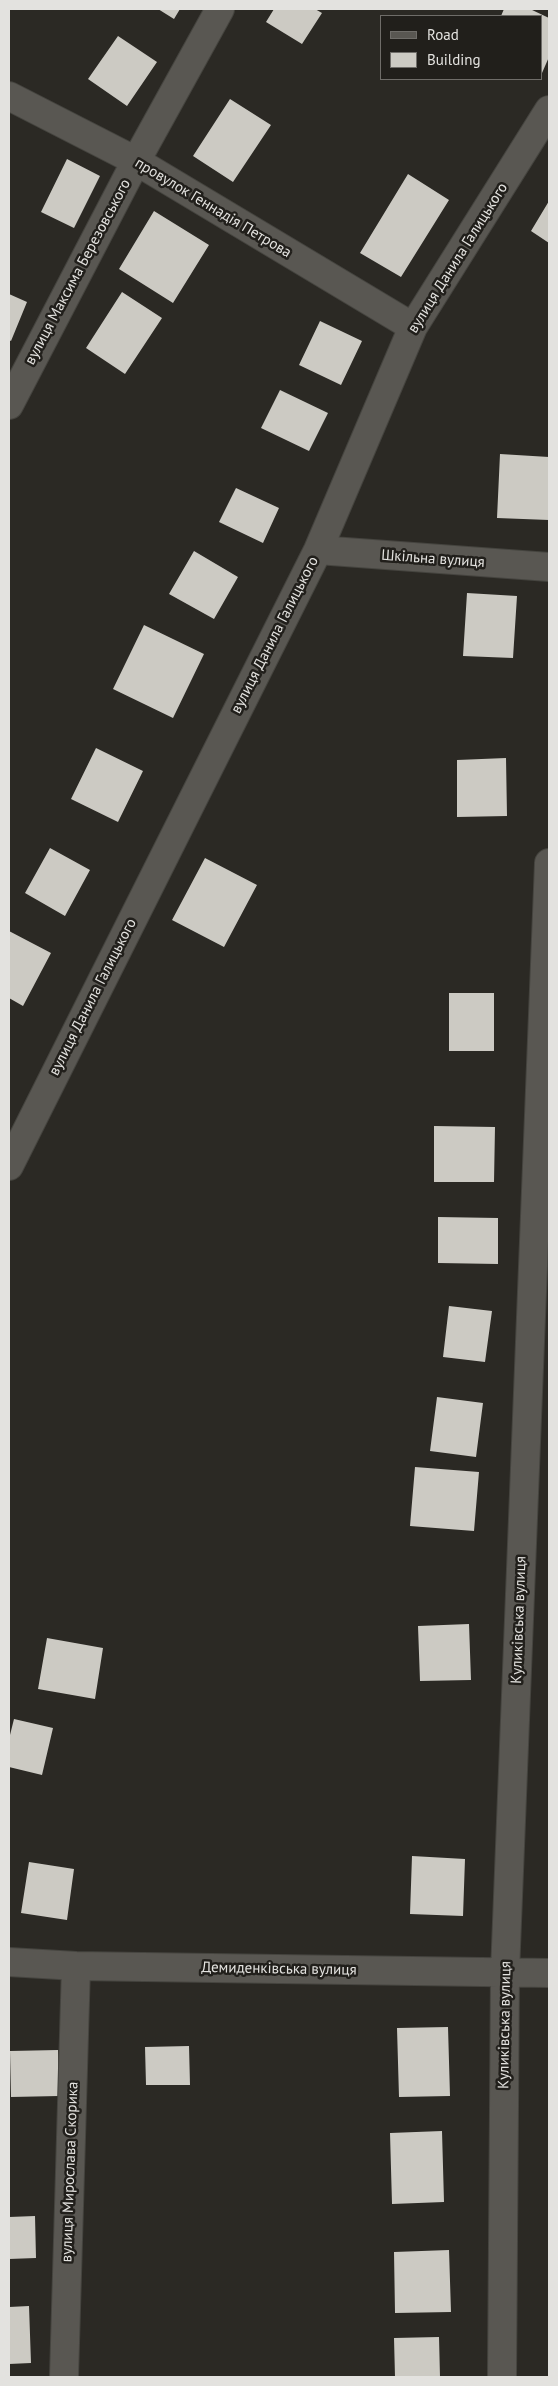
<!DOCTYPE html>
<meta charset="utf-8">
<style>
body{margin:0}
#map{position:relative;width:558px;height:2386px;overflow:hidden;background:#2b2924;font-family:"PT Sans",sans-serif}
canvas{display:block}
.frame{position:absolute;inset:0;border:10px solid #e3e2df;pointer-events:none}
.legend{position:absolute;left:380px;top:15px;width:162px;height:65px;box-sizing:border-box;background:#211f1b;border:1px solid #6f6d69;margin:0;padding:6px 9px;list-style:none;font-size:15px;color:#e3e2df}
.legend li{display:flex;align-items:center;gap:10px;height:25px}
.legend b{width:25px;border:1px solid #6f6d69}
</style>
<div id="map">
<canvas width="558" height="2386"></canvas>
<div class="frame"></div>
<ul class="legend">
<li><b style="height:6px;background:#595752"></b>Road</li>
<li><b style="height:14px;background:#cccac3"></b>Building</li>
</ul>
</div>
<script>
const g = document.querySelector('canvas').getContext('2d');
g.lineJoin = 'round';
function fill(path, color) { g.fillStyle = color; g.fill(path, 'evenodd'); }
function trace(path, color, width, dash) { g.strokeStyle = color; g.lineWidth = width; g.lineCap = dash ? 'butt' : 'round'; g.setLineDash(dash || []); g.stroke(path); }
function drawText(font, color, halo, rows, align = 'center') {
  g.font = font + ' "PT Sans",sans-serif'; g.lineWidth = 5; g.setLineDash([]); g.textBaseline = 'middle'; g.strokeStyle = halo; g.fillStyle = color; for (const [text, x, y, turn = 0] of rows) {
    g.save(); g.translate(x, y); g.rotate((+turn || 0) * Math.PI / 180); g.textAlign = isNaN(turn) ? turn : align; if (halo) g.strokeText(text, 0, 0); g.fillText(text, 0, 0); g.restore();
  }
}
const building = new Path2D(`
 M158,9H180L174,19Z
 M274,9H315L322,13L302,44L266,22Z
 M504,9H530L549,18V57L542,73V16H501Z
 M118,36L157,62L127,106L88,79Z
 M230,99L271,125L233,182L193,156Z
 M67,159L100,176L74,228L41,212Z
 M408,174L449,200L401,277L360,253Z
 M549,201V243L531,231Z
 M154,211L209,245L173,303L119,269Z
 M122,292L162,318L125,374L86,348Z
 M9,294L27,302L11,341L9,340Z
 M320,321L362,341L341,385L299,365Z
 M280,390L328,413L309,451L261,428Z
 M500,454L549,457V520L497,518Z
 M236,488L279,508L263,543L219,522Z
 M194,551L238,577L214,619L169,594Z
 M467,593L517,596L513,658L463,656Z
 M144,625L204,654L173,718L113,689Z
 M96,748L143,771L118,822L71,799Z
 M506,758L507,816L457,817V760Z
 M50,848L90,870L65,916L25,893Z
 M205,858L257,885L224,947L172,920Z
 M9,931L51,953L23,1006L9,998Z
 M449,993H494V1051H449Z
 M434,1126L495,1127L494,1182H434Z
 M438,1217L498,1218V1264L438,1263Z
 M449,1306L492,1311L485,1362L443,1357Z
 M437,1397L483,1403L476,1457L430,1451Z
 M415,1467L479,1472L474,1531L410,1526Z
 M469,1624L471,1680L420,1681L418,1626Z
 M47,1638L103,1648L95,1699L38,1689Z
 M14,1719L53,1728L42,1775L9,1767V1739Z
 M412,1856L465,1859L463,1916L410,1914Z
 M29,1862L74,1869L67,1920L21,1913Z
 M448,2027L450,2096L399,2097L397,2028Z
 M189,2046L190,2085H146L145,2047Z
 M58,2050L59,2096L11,2097L10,2051Z
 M442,2131L444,2202L392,2204L390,2133Z
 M35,2216L36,2258L9,2259V2217Z
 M449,2250L451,2312L395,2313L394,2252Z
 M29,2306L31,2363L9,2364V2307Z
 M439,2337L440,2377H395L394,2338Z`);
const minor = new Path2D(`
 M9,96L136,161L413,327
 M9,405L136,161L220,9
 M318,550L549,567
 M9,1166L318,550L413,327L549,110
 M9,1962L76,1966L549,1973
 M64,2377L76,1966
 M502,2377L505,1972L549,863`);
const streetNames = [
 ["провулок Геннадія Петрова",213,208,31],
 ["вулиця Данила Галицького",458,258,-58],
 ["вулиця Максима Березовського",78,272,-62],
 ["Шкільна вулиця",433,559,4],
 ["вулиця Данила Галицького",275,635,-63],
 ["вулиця Данила Галицького",93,997,-63],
 ["Куликівська вулиця",519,1620,-88],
 ["Демиденківська вулиця",279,1969,1],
 ["Куликівська вулиця",505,2025,-89],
 ["вулиця Мирослава Скорика",70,2172,-88]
];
fill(building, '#cccac3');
trace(minor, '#45443f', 30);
trace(minor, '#595752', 28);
drawText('15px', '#e3e2df', '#211f1b', streetNames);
</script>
